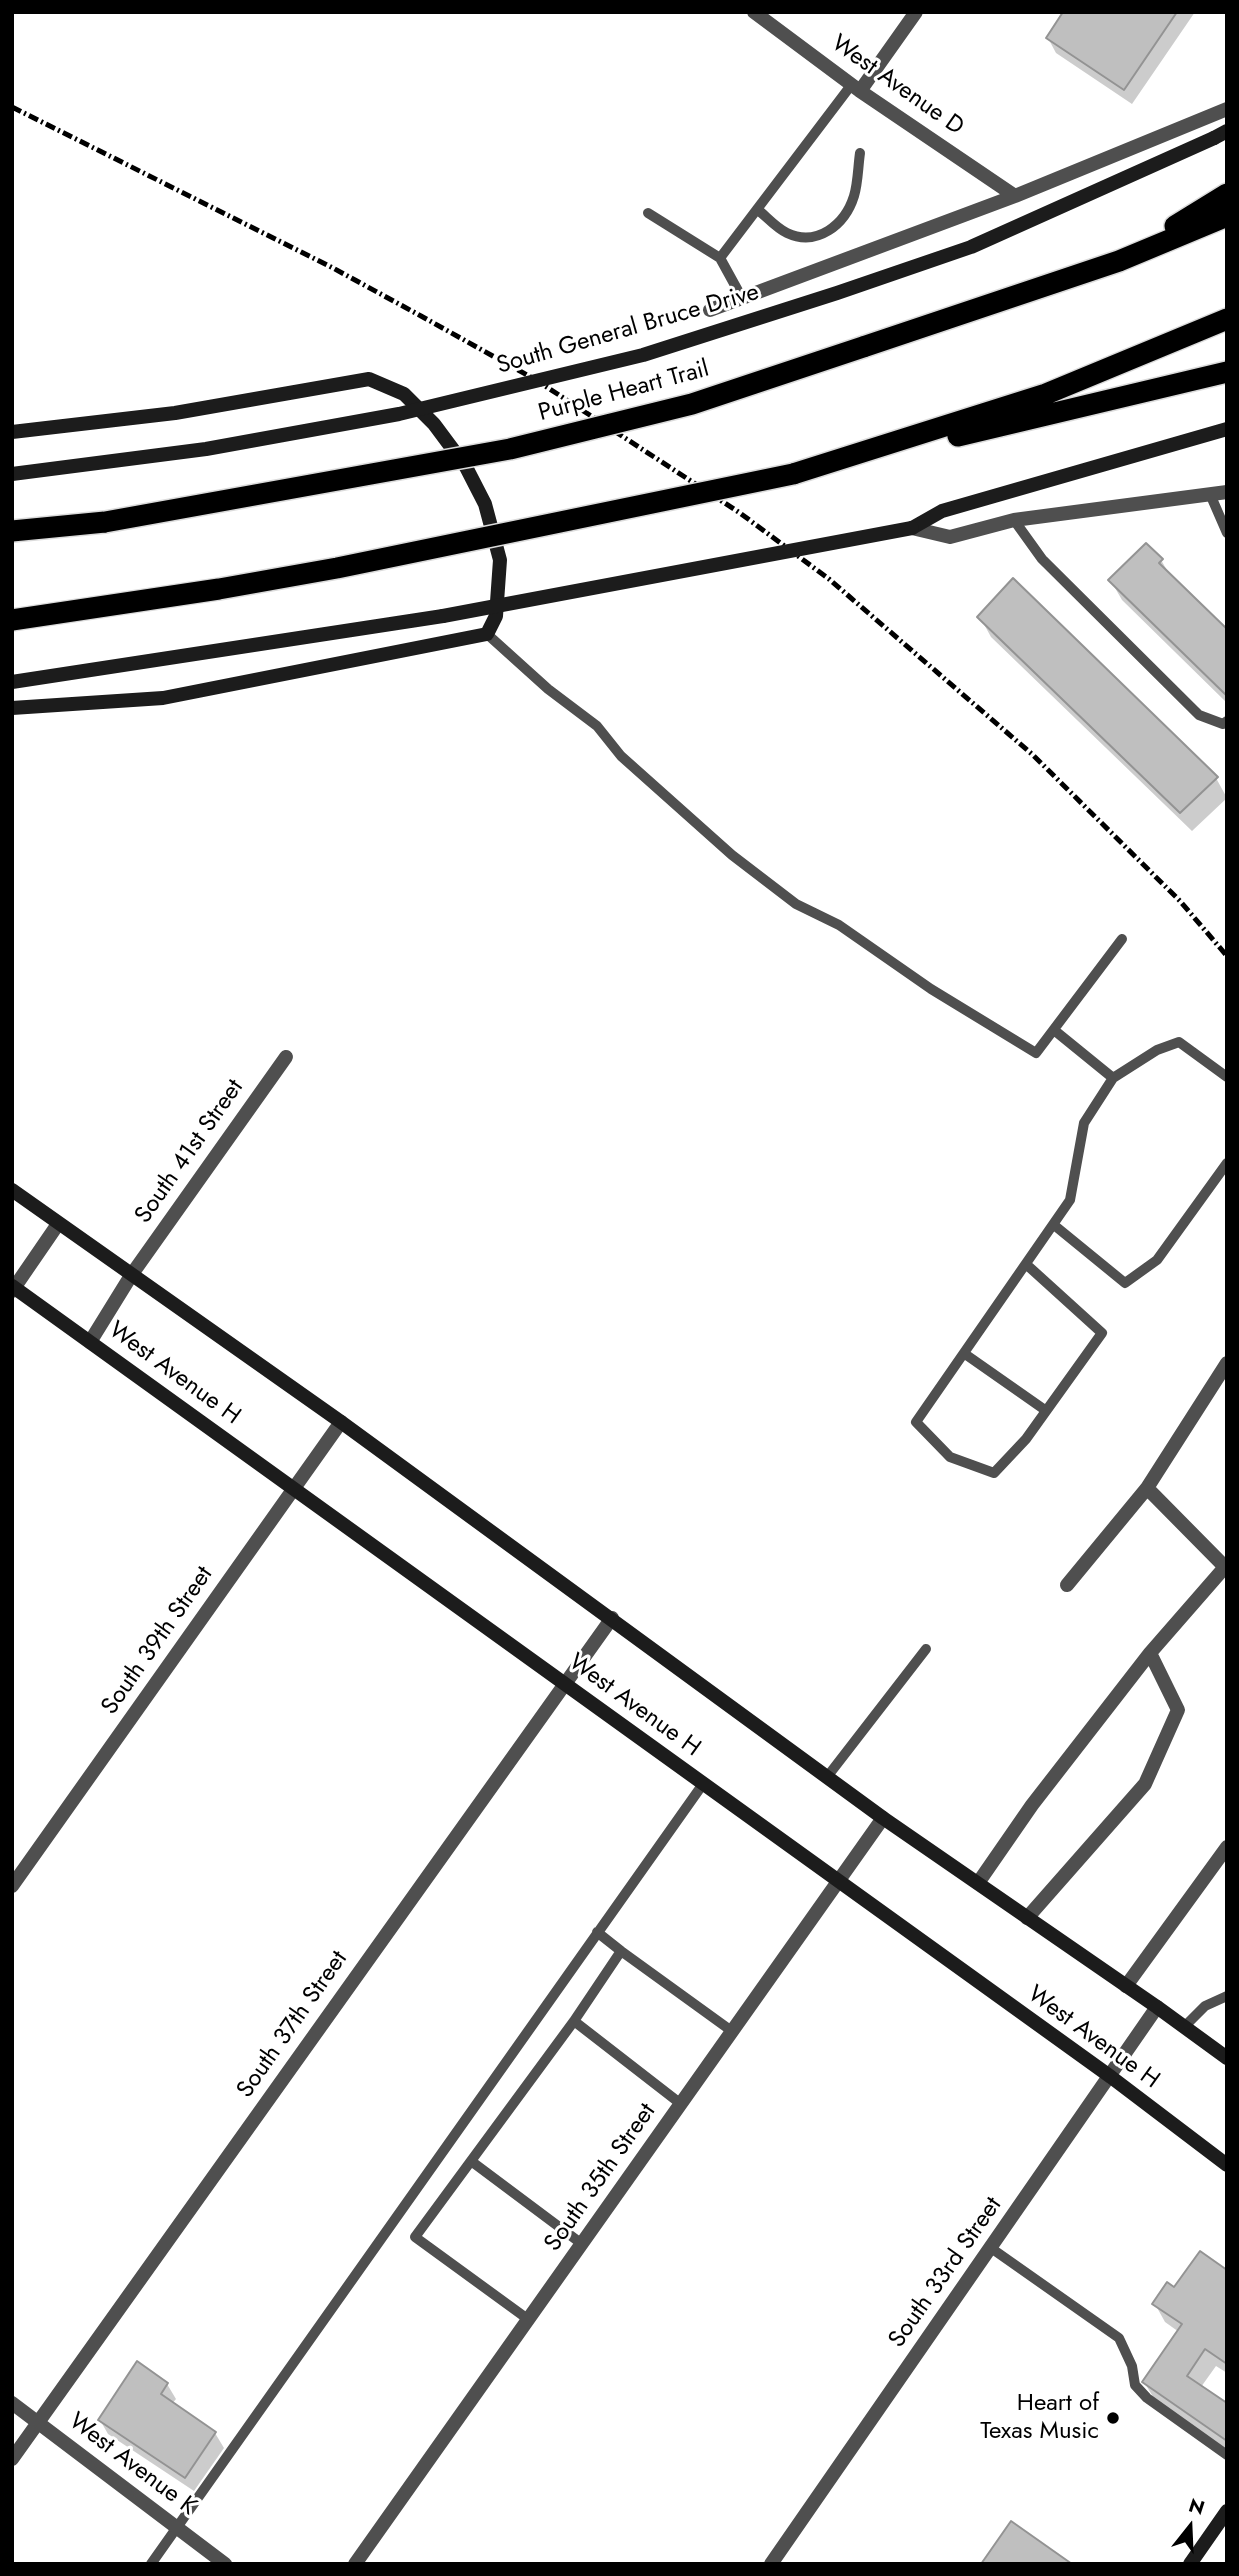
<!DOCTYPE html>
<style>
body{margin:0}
#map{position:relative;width:1239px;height:2576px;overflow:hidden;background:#fff;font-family:Jost,sans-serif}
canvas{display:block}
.frame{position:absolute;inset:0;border:14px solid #000;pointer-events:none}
.north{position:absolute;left:1155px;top:2492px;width:70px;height:70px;-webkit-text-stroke:5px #fff;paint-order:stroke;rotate:18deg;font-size:19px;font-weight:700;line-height:28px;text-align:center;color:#000}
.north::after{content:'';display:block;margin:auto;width:24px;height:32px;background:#000;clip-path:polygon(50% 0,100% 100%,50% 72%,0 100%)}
</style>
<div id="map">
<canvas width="1239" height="2576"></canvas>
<div class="frame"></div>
<div class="north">N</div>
</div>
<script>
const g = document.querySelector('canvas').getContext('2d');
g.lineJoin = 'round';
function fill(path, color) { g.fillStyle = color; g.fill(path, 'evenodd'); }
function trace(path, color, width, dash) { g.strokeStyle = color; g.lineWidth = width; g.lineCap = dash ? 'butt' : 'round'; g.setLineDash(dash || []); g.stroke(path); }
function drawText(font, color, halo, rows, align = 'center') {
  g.font = font + ' Jost,sans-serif'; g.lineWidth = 6; g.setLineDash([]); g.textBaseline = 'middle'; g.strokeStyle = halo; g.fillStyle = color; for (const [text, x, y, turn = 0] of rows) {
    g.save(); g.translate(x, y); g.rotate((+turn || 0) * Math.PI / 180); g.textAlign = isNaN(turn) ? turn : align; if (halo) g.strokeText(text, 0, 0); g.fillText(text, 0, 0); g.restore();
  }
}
const shadow = new Path2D(`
 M1065,12H1195L1132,104L1056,53L1048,38Z
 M1161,560L1171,577L1227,631V703L1122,600L1111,581Z
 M980,617L1216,778L1227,798L1192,831L991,637Z
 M1227,2272V2373L1216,2366L1201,2387L1227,2405V2450L1155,2400L1144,2382L1179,2332L1165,2322L1155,2304L1175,2290Z
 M167,2384L176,2399L172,2404L215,2433L224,2448L194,2491L108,2434L100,2420Z`);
const building = new Path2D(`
 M1063,12H1177L1124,90L1046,38Z
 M1146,543L1163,559L1159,563L1227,629V696L1108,580Z
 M1013,578L1218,777L1180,813L977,617Z
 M1200,2251L1227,2270V2364L1205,2349L1187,2376L1227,2403V2441L1142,2382L1182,2324L1152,2304L1167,2282L1174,2287Z
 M137,2361L168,2383L161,2394L216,2432L185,2478L98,2420Z
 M1011,2521L1072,2564H981Z`);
const service = new Path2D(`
 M757,209C767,217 776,228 787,233C817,247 845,225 854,196C858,183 858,167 860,153
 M648,213L720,258
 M742,298L720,258L852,84
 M1210,494L1227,533
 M1014,520L1042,559L1199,715L1223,724L1227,721
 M487,634L548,689L597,726L621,756L732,855L796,904L839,925L931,989L1036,1053L1122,939
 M1113,1078L1157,1050L1179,1042L1227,1077
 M1054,1225L1125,1283L1157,1260L1227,1163
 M1027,1265L1102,1333L1026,1439L994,1473L950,1457L916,1422L1070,1200L1084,1123L1113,1078L1054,1030
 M965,1354L1045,1410
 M827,1777L926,1649
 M597,1932L621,1951
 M574,2021L681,2104
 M1184,2027L1205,2006L1227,1996
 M471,2161L582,2244
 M991,2248L1119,2338L1132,2366L1135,2385L1147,2398L1227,2455
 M529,2320L415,2237L574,2021L621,1951L733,2032
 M151,2564L703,1784`);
const minor = new Path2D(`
 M754,12L860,91L1015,196
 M860,91L916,12
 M710,310L1015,196L1227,109
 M912,528L950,537L1014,520L1227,492
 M12,1291L58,1224
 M90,1342L132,1274L286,1057
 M1067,1585L1147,1488L1227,1363
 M978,1883L1032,1805L1150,1653
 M12,1886L341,1422
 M1027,1918L1145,1784L1178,1710L1150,1653L1225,1567L1147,1488
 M1126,1986L1227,1847
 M12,2403L225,2564
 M12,2459L612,1618
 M355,2564L883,1818
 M771,2564L1157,2007`);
const secondary = new Path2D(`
 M1214,138L1227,131
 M12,432L175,413L369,379L404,394L434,424L466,467L485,504L500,560L496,616L487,634L163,698L12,708
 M912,528L942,511L1227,429
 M12,682L443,616
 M12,1190L341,1422L883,1818L1157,2007L1227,2058
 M12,1286L1111,2077L1227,2165
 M1190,2564L1227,2511`);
const motorway = new Path2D(`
 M1175,226L1227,194
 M863,347L1119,261L1227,216
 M958,436L1227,372
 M793,474L1046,394L1227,319
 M12,531L105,522`);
const rail = new Path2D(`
 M12,107L333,268L421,316L536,380L740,513L829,579L1033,755L1180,901L1227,956`);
const secondaryBridge = new Path2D(`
 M12,474L206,449L399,414L643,355L837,293L971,247L1214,138
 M443,616L912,528`);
const motorwayBridge = new Path2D(`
 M105,522L510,449L692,404L863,347
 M12,620L219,589L337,568L793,474`);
const markers = [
 [1113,2418,7,"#000"]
];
const streetNames = [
 ["West Avenue D",897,86,35],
 ["South General Bruce Drive",628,330,-16],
 ["Purple Heart Trail",624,392,-15],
 ["South 41st Street",190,1152,-55],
 ["West Avenue H",174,1374,36],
 ["South 39th Street",158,1641,-55],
 ["West Avenue H",634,1706,36],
 ["South 37th Street",293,2025,-55],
 ["West Avenue H",1093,2038,36],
 ["South 35th Street",601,2178,-55],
 ["South 33rd Street",946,2273,-55],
 ["West Avenue K",132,2465,37]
];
const poiNames = [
 ["Heart of",1099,2404],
 ["Texas Music",1099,2432]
];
fill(shadow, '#0003');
fill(building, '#bfbfbf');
trace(building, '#939393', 2);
trace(motorway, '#dbdbdb', 24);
trace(service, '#4f4f4f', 10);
trace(minor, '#4f4f4f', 14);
trace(secondary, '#1c1c1c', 14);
trace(motorway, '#000', 21);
trace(rail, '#000', 5, [10, 3.5, 2, 3.5]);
trace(motorwayBridge, '#dbdbdb', 24, []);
trace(secondaryBridge, '#1c1c1c', 14);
trace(motorwayBridge, '#000', 21);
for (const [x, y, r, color] of markers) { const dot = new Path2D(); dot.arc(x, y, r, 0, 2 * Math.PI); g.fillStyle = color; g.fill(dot); trace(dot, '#fff', 2.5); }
drawText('24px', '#000', '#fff', streetNames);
drawText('24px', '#000', '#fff', poiNames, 'right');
</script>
